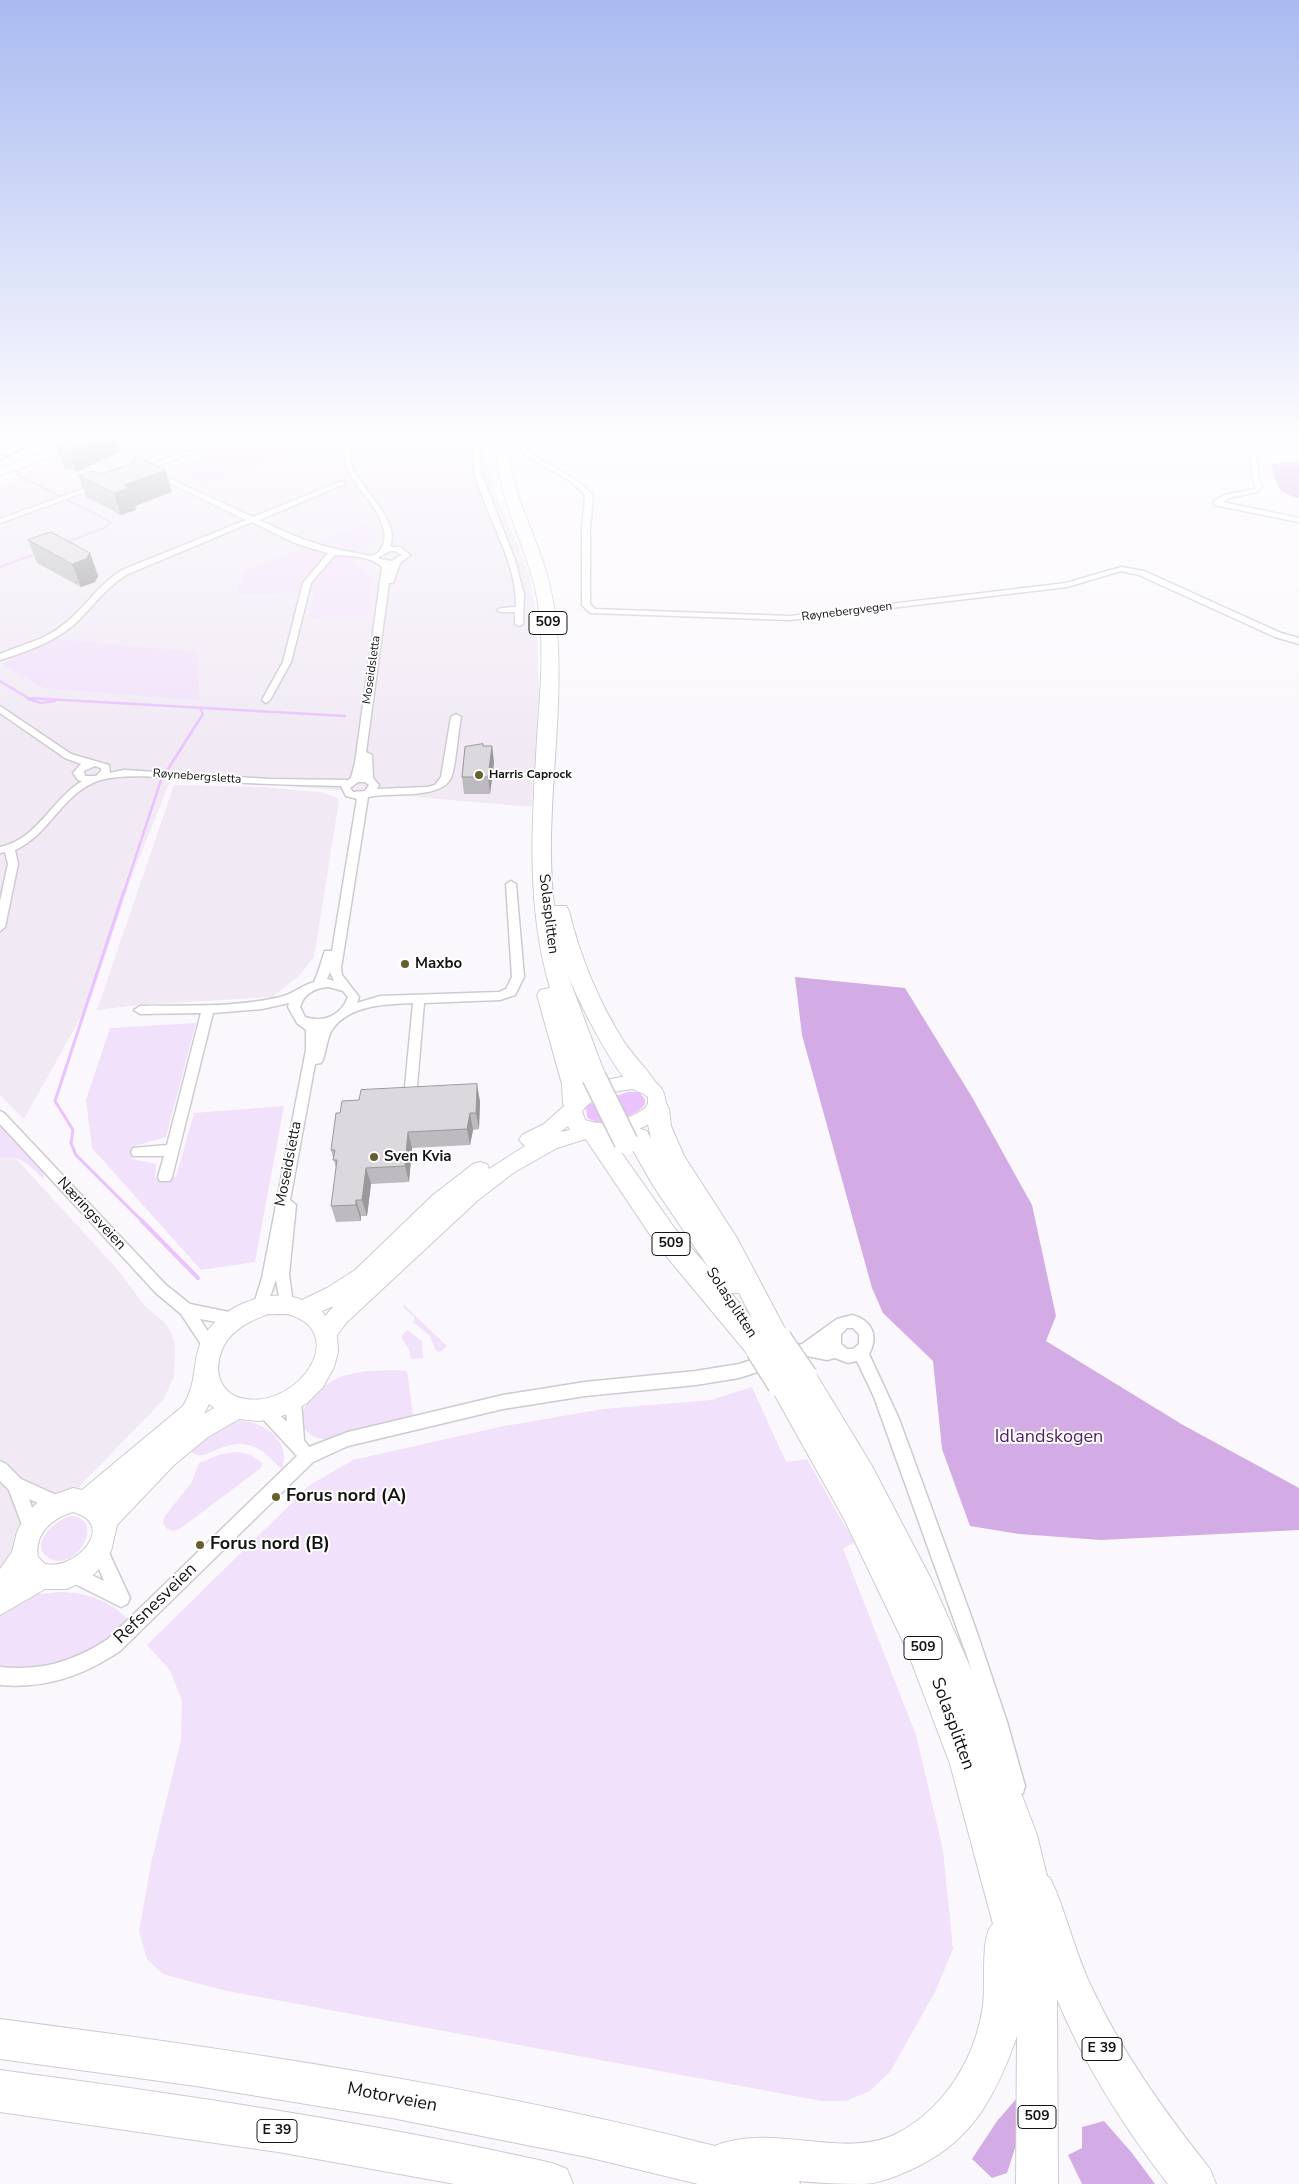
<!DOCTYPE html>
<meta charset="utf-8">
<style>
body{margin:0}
canvas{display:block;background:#fbf8fd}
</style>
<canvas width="1299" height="2184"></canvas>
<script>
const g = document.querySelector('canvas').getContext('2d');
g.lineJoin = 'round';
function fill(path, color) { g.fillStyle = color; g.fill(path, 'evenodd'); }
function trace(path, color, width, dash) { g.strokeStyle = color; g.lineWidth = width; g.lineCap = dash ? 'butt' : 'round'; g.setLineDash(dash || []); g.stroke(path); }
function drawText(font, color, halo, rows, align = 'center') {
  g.font = font + ' "Nunito Sans",sans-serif'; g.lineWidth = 4; g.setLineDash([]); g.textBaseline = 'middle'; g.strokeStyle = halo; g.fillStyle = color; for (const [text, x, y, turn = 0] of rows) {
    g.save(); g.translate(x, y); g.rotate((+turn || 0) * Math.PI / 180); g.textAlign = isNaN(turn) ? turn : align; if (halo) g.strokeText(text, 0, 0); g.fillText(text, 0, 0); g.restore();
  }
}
const built = new Path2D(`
 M117,435H483L482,445L496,494L529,574L536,615L539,687L532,807L172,776L131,879L90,1001L24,1119L0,1095V486Z
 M174,785L262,787L320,792L336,797L339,801L314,957L300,975L272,997L138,1005L97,1010Z
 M0,1141L118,1270L145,1306L166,1324L172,1334L175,1347L174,1377L163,1400L0,1569Z`);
const green = new Path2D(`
 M0,435H48L0,450Z
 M124,435H221L170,453L115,439Z
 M263,435L333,436L207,485L168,469Z
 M369,522L380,539L363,550L354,563L371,575L370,615L308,618L315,592L236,595L245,571Z
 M57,639L198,652L199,700L44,688L1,664Z
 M196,1023L166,1137L135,1146L132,1159L156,1164L155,1178L176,1177L194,1113L284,1106L255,1262L201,1270L92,1148L86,1100L110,1028Z
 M0,1125L44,1173L43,1179C30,1165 21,1155 0,1157Z
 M404,1304L405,1306L447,1346L440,1352L436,1351L430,1336L413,1322L415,1318L403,1307Z
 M407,1330L422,1341L423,1358L411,1359L409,1350L401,1337Z
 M394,1370L407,1371L413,1415L325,1439C303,1438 295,1419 309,1401C316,1391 326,1384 336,1379C354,1370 375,1371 394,1370Z
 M752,1387L786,1462L807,1459L854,1542L843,1549L916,1735L943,1850L953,1949L935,1992L890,2072L870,2091L846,2101H822L222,1990L163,1974L147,1959L139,1931L152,1859L181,1740L182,1701L170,1670L147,1645L310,1485L353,1460L499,1427L603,1409L711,1400Z
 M242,1421C267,1423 291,1442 282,1469C274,1462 265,1451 254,1447C229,1436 209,1458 197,1455C193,1454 190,1450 187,1448L228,1422Z
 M238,1452L251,1455L262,1463L261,1468L181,1528L173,1531L167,1529L163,1523L164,1517L192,1482L199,1463L221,1454Z
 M72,1516C106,1520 77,1571 51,1559C26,1547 55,1518 72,1516Z
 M58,1592C88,1592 108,1600 130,1621C95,1653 49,1676 0,1667V1608L29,1595Z`);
const forest = new Path2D(`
 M1299,461V498C1276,493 1277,485 1271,464Z
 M795,977L905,988L972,1097L1032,1205L1056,1316L1046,1341L1183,1425L1299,1488V1530L1101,1540L1019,1534L970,1526L942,1449L933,1361L883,1313L872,1288L802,1035Z
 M1017,2098L1020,2133L1007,2173L992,2178L972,2159L997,2121Z
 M1104,2121L1132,2153L1155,2184H1082L1068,2155L1082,2148V2127Z`);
const water = new Path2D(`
 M628,1092H639L645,1099V1104C638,1117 598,1129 587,1117L586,1108L590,1104Z`);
const streamFar3 = new Path2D(`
 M8,435L25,440L28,446
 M0,455H9
 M1,460L28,446L65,435
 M18,469V475L111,522L104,528L66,542
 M0,475L32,464
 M0,567L37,553`);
const streamFar2 = new Path2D(`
 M0,681L28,698L345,716
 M28,699L41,703L55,701
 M124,892L161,780L203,714L200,708`);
const streamFar1 = new Path2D(`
 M124,891L55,1101L73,1130L71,1143L76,1155L142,1221`);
const stream = new Path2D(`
 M141,1220L198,1278`);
const street = new Path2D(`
 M234,435H242L142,471L137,470Z
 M344,435H350C349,446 349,456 352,467C361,489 401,521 390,547H400L410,555L400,563L393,583H389L366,752L372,755L373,778L379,785L377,789L427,787L435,785L441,777L451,717L456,714L461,717C458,731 456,767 451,778C441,800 389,792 368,797L341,968L342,975L359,997L357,1003L380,996L499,992L506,989L512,977L506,884L511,881L516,884L524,977L515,995L500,1000L424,1003L416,1097L414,1100H406L404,1097L413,1003C386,1004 348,1005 332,1030C327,1038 326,1051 323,1060L321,1063L315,1064L290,1200L296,1205L289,1274L293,1304L291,1308L286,1310L281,1308L276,1280L265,1311L260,1313L255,1311L253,1307L262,1278L306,1050V1030L297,1023L288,1007L289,1003L262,1009L213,1013L172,1177L170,1181H160L158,1177L164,1156H133L131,1152L133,1148L167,1145L201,1013L140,1014L134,1010L140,1006C186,1005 234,1008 280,997C293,994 301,986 314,982C319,972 321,961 325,951H332L357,799L346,796L341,786C302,785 263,784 223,782C191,780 123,770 95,782C61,796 49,835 15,850L18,864L5,927L0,931V901L8,864L5,852L0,853V847C37,840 52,799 82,781L78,780L73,773L81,764L65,758L0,713V706L71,754L109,765L110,773L124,770L270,779L348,780L351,778L355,763L382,567C371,556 350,556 335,555L311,583L291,662L270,700L266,703L262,700L283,662L303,583L328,553L297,544L252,522L128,574C107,586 94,605 77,622C57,641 26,652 0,660V654C21,645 45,640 63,625C85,608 98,585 122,570L246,520L153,475V473H157L253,517L340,482H344V484L259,520C291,535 321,548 356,553C360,553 368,556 371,556C382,554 386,541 384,531C376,492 339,487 344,435ZM390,551H395L402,555L392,561L379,559V557ZM95,766L101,768V771L96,776H85L84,771ZM358,782H365L369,785L365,791L353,792L350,788ZM330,972L334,981L327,979ZM329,987L343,991L348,997C341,1016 323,1023 305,1017L300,1007C304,993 315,988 329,987Z
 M474,435H480L481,473L515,560L524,595L523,624L519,626L515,624V612H501L497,610L501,608L516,607C517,560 486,518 475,474C473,466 474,456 474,447L375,448L372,446L375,444L474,443Z
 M521,435H527L526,447L530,453L576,480L593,495L590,528V604L595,609L790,616L1066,583L1121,567L1144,571L1281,633L1299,638V644L1275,637L1139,575L1121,571L1067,587L790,620L590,613L582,605V528L585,495L572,482L525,455L520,447Z
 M1239,435H1245L1257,455L1258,476L1262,486L1258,492L1228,498L1223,502L1299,518V522L1214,505V501L1224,495L1254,489L1256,486L1252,476L1251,455Z
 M100,483L102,484V486L0,523V519Z
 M0,1111L4,1113L166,1285L190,1304L239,1314L241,1319L239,1324L234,1325L200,1319L218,1347L216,1352L211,1354L206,1352L181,1314L156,1293L0,1124Z
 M852,1315C872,1320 879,1336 869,1354L899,1419L975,1627L1007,1722L1025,1786L1023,1793L1016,1795L1009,1793L1007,1786L968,1659L874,1397L857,1361L848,1363L835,1358L827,1360L807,1356L739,1378L696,1385L585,1396L503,1409L348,1446L313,1462L120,1651C83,1676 45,1689 0,1685V1667C41,1671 73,1662 108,1639L297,1456L259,1415L256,1410L259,1405L264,1403L269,1405L287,1422L285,1400L288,1395L293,1393L298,1395L301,1400L304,1440L309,1447L348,1432L503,1395L585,1382L696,1371L739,1364L802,1344L837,1319ZM847,1328H853L859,1334V1344L853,1349H847L841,1344V1334Z
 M0,1461L6,1464L21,1479L63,1498L65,1504L63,1510L57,1512L29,1499L39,1527L37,1533L31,1535L25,1533L9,1490L0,1481Z
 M99,1542L105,1544L130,1598L127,1604L121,1607L67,1580L65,1574L67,1568L73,1566L104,1581L91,1550L93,1544Z`);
const secondary = new Path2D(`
 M87,435H99L51,457L0,475V469Z
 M632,1075C655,1080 666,1083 666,1109L657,1120L637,1130L607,1138L592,1137L557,1148L513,1173L477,1201L347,1322L337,1335L338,1352L334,1367L323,1387L307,1403L291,1413L271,1419L259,1421L239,1419L208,1437L174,1465L117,1525L111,1551L103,1565L91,1577L67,1589H45L0,1615V1569L12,1552L17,1532L26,1514L37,1503L48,1497L73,1488L82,1490L183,1406C197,1383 192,1367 200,1344C214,1309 268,1285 302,1300L327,1288L355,1270L433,1195L473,1164L480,1162L487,1164L489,1169L525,1146L519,1140L522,1135L544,1124L583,1089L606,1080ZM632,1089L639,1091L648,1097V1106C632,1119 605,1128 585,1120L582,1111C594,1096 613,1091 632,1089ZM568,1126L570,1130L560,1132ZM334,1306L325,1316L322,1311ZM268,1314C276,1315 285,1313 291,1315C349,1335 298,1407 246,1399C210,1394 212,1351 235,1332C245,1323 256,1319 268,1314ZM209,1404L214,1408L204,1414ZM73,1512C118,1524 76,1571 45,1564L38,1557C34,1534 52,1518 73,1512Z`);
const highway = new Path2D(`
 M497,435H509C507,476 524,510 538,548C547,571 553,596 556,621C566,716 543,811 554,906H566L569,911C580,957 599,1002 624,1042C634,1057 648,1069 657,1085L653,1091C648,1093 644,1094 639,1092C618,1082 576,996 567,973L606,1077L602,1083L594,1086L585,1082L587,1104L583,1110L575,1113L567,1110L563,1104L562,1084L537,995L540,990L550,988C526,906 532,824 537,739C540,694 545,648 538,603C529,546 492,494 497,435Z
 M657,1100L666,1103L669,1109L671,1126L684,1156L737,1238L791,1340L787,1349L777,1353L773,1351L770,1357L760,1361L750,1357L657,1245L581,1132L584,1125L593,1123L602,1125L675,1229L709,1268L654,1187L626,1138L629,1131L638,1128L647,1131L651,1139L645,1109L648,1103ZM731,1293H739L752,1318Z
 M803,1365L813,1369L872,1466L931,1579L991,1714L1037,1835L1047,1876L1050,1878L1056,1891C1068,1921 1076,1954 1090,1984C1121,2051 1164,2111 1210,2169L1216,2184H1168C1124,2127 1085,2066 1057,1999L1058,2184H1016L1017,2036C995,2098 971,2144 908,2171C894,2177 880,2183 864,2184C842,2184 820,2183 799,2181L800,2184H698L587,2157L392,2118L196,2086L0,2059V2019C240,2050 481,2086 715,2146C773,2122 845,2161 898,2133C946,2107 976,2057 983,2005C986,1987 980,1934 993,1924L950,1764L907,1650L844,1519L768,1383L772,1374L782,1370L791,1373L793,1369Z
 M0,2070C185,2095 370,2122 552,2163L567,2169L573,2184H455L278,2152L0,2112Z`);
const highwayBridgeFar1 = new Path2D(`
 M594,1077L626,1142`);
const highwayBridge = new Path2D(`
 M777,1340L803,1378
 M760,1348L782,1383`);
const wall = new Path2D(`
 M84,435H115L121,452L105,458L77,472L65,469L57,448Z
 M101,474L172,492L135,506L136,510L121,515L86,497L79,476Z
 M28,540L90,553L98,576L95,582L81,587L37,563Z
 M483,746H492L494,763L490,794H464L462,777Z
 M480,1101L479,1129L473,1130L470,1145L412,1148L409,1182L371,1184L367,1216H361V1221L336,1222L331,1206L336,1168L331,1150Z`);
const shadedWall = new Path2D(`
 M104,435H115L121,452L105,458L77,472L70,451Z
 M166,470L172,492L135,506L136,510L121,515L114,493L124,485Z
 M90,553L98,576L95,582L81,587L72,564Z
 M492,746L494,763L490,794L488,777Z
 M477,1084L480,1101L479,1129L476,1113Z
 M470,1113L473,1130L470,1145L467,1129Z
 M408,1132L412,1148L409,1182L405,1166Z
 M366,1168L371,1184L367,1216L362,1200Z
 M356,1200L361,1216V1221L356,1205Z`);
const building = new Path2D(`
 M84,435H104L70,451L57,448Z
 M137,457L166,470L124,485L129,488L114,493L79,476L93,471L101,474L131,464Z
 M51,532L90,553L86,559L72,564L28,540Z
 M483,744V746H492L488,777H462L465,747Z
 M477,1084L476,1113H470L467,1129L408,1132L405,1166L366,1168L362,1200H356V1205L331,1206L337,1160H333L335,1150H331L336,1113H340L342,1101L359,1100L361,1090Z`);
const markers = [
 [479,775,5,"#65602d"],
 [405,964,5,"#65602d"],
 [374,1157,5,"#65602d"],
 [276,1497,5,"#65602d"],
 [200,1545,5,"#65602d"]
];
const farStreetnames = [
 ["Røynebergvegen",847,612,-7],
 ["Moseidsletta",372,670,-82],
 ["Røynebergsletta",197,777,4]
];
const farPoinames = [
 ["Harris Caprock",489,775]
];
const shields = [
 [548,623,38],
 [671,1244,38],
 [923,1648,38],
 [1102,2049,40],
 [1037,2117,38],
 [277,2131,40]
];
const shieldNames = [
 ["509",548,623],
 ["509",671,1244],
 ["509",923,1648],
 ["E 39",1102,2049],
 ["509",1037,2117],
 ["E 39",277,2131]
];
const streetNames = [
 ["Solasplitten",548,914,83],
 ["Moseidsletta",289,1164,-79],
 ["Næringsveien",91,1214,47],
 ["Solasplitten",731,1303,57]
];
const poiNames = [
 ["Maxbo",415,964],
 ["Sven Kvia",384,1157]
];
const nearParknames = [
 ["Idlandskogen",1049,1438]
];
const nearPoinames = [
 ["Forus nord (A)",286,1497],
 ["Forus nord (B)",210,1545]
];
const nearStreetnames = [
 ["Refsnesveien",156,1604,-44],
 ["Solasplitten",952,1724,70],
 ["Motorveien",392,2098,11]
];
fill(built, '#f1eaf5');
fill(green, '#f1e1fa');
fill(forest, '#d3ace6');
fill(water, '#eac3fe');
trace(streamFar3, '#eac3fe', 2);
trace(streamFar2, '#eac3fe', 2.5);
trace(streamFar1, '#eac3fe', 3);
trace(stream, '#eac3fe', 4);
trace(street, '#cecbcf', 3);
trace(secondary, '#cecbcf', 2);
trace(highway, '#cecbcf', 2);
fill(street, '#fff');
fill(secondary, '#fff');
fill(highway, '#fff');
trace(highwayBridgeFar1, '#cecbcf', 26, []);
trace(highwayBridge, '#cecbcf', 32, []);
trace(highwayBridgeFar1, '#fff', 23);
trace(highwayBridge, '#fff', 29);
fill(wall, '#bdbbbf');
fill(shadedWall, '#9a989b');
fill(building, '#dcd9de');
trace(building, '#9a989b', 1);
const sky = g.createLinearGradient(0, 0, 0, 740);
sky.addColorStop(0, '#a9baf1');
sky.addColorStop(0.59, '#fdfcfe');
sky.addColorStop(1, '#fdfcfe00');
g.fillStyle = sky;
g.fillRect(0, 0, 1299, 740);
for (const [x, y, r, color] of markers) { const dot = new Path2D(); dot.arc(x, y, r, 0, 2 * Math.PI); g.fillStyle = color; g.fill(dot); trace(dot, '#fff', 2); }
drawText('12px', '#151415', '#fff', farStreetnames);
drawText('bold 12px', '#151415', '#fff', farPoinames, 'left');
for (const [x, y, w] of shields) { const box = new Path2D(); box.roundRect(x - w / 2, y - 11.5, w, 23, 4); g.fillStyle = '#fff'; g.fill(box); trace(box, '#151415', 1); }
drawText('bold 14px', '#151415', null, shieldNames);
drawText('15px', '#151415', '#fff', streetNames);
drawText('bold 15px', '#151415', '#fff', poiNames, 'left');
drawText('18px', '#4d1e62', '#fff', nearParknames);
drawText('bold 18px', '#151415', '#fff', nearPoinames, 'left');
drawText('18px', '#151415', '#fff', nearStreetnames);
</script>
